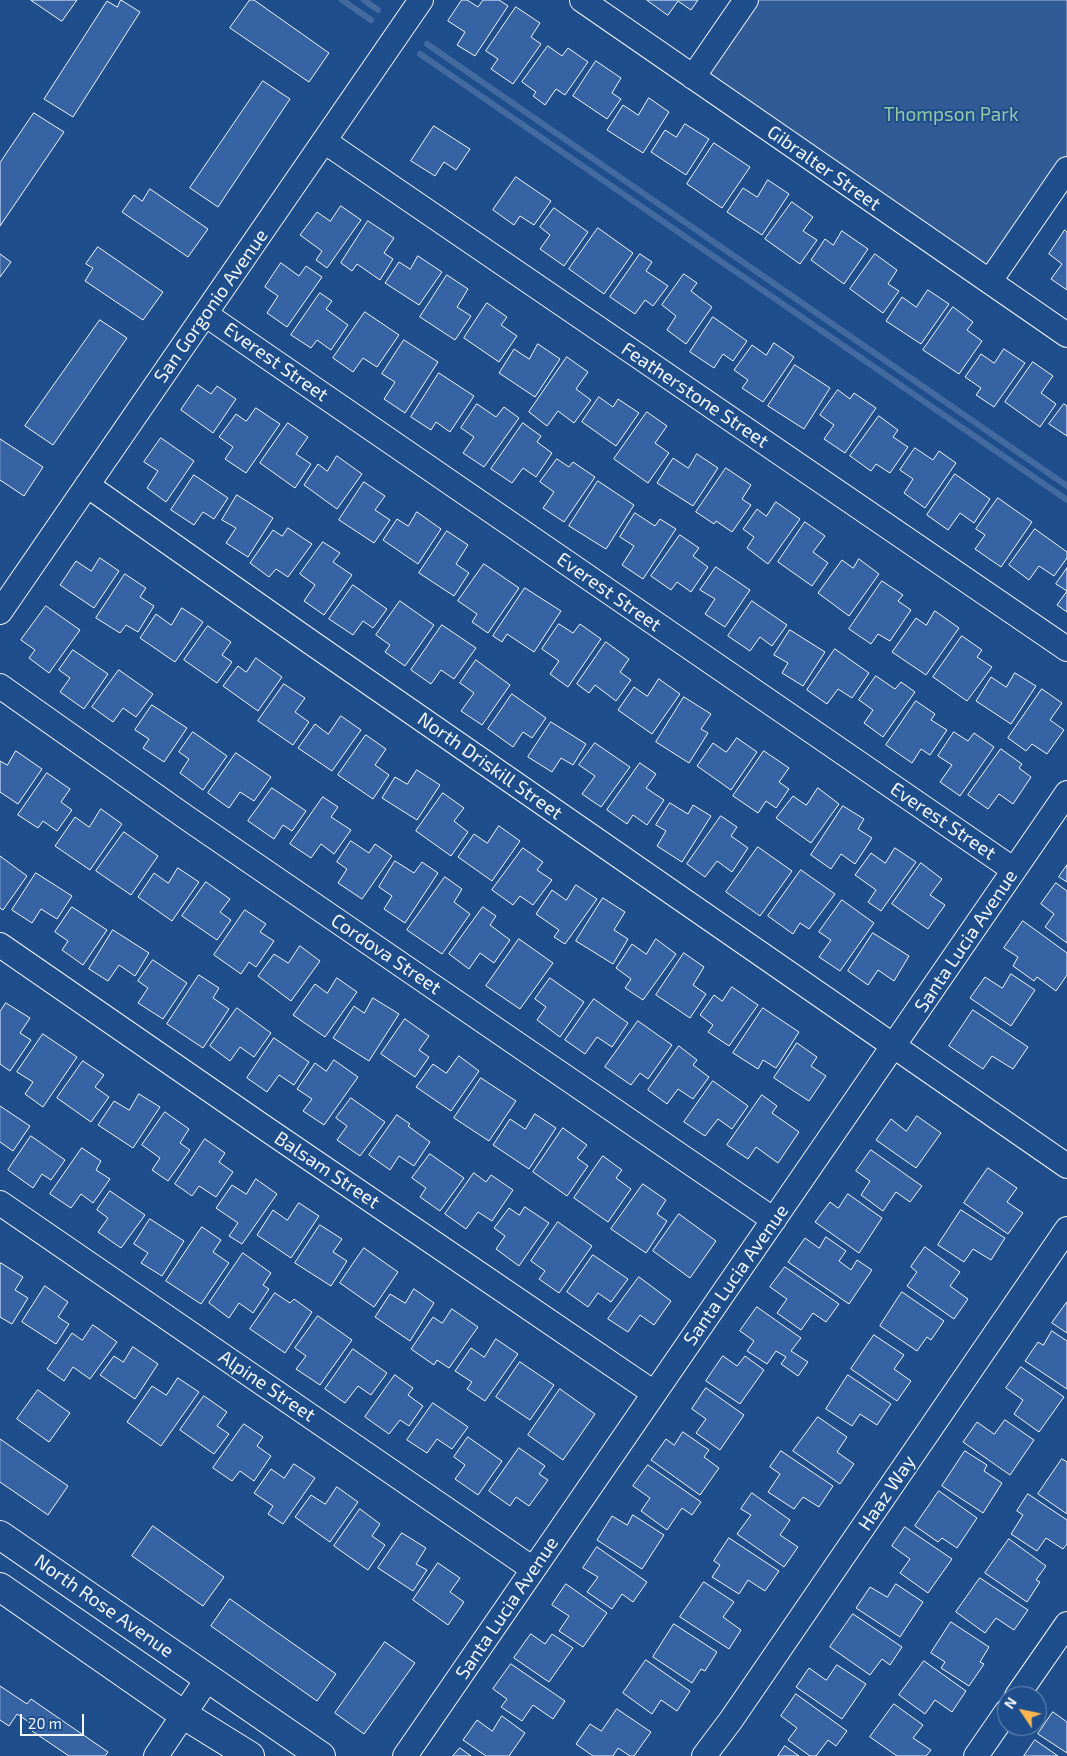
<!DOCTYPE html>
<style>
body{margin:0}
#map{position:relative;width:1067px;height:1756px;overflow:hidden;background:#1f4e8c;font-family:"Exo 2",sans-serif}
canvas{display:block}
.north{position:absolute;left:997px;top:1686px;width:50px;height:50px;box-sizing:border-box;background:#1f4e8c;border:1px solid #7391ba;border-radius:50%;rotate:304deg;font-size:14px;font-weight:700;line-height:20px;text-align:center;color:#f2f6ff}
.north::after{content:'';display:block;margin:auto;width:18px;height:22px;background:#ffb74d;clip-path:polygon(50% 0,100% 100%,50% 72%,0 100%)}
.scale{position:absolute;left:20px;top:1714px;width:64px;height:22px;box-sizing:border-box;border:2px solid #f2f6ff;border-top:0;padding-left:6px;font-size:15px;line-height:18px;white-space:nowrap;color:#f2f6ff;-webkit-text-stroke:4px #1f4e8c;paint-order:stroke}
</style>
<div id="map">
<canvas width="1067" height="1756"></canvas>
<div class="north">N</div>
<div class="scale">20 m</div>
</div>
<script>
const g = document.querySelector('canvas').getContext('2d');
g.lineJoin = 'round';
function fill(path, color) { g.fillStyle = color; g.fill(path, 'evenodd'); }
function trace(path, color, width, dash) { g.strokeStyle = color; g.lineWidth = width; g.lineCap = dash ? 'butt' : 'round'; g.setLineDash(dash || []); g.stroke(path); }
function drawText(font, color, halo, rows, align = 'center') {
  g.font = font + ' "Exo 2",sans-serif'; g.lineWidth = 4; g.setLineDash([]); g.textBaseline = 'middle'; g.strokeStyle = halo; g.fillStyle = color; for (const [text, x, y, turn = 0] of rows) {
    g.save(); g.translate(x, y); g.rotate((+turn || 0) * Math.PI / 180); g.textAlign = isNaN(turn) ? turn : align; if (halo) g.strokeText(text, 0, 0); g.fillText(text, 0, 0); g.restore();
  }
}
const built = new Path2D(`
 M746,0H1067V169L990,281L693,77Z`);
const stream = new Path2D(`
 M342,0L371,20
 M364,0L378,10
 M427,44L1067,486
 M420,54L1067,500`);
const building = new Path2D(`
 M31,0H77L62,21Z
 M121,0L140,12L73,117L44,99L107,1L117,7Z
 M250,0H254L329,53L309,82L230,28Z
 M462,0H467L478,7L483,0H499L508,6L475,56L457,45L465,32L448,21Z
 M647,0H698L691,10L678,1L668,15Z
 M516,7L540,23L531,37L541,44L513,84L491,69L498,59L486,51Z
 M548,46L562,56L568,48L588,62L565,95L556,89L545,105L533,96L536,92L522,82Z
 M596,61L621,78L612,93L621,99L607,119L573,96Z
 M263,81L290,99L218,207L190,188Z
 M649,98L669,112L643,153L607,130L623,105L638,115Z
 M34,113L64,132L0,226V163Z
 M685,124L709,139L686,175L651,152L665,130L676,137Z
 M434,126L470,149L456,170L444,162L435,176L411,161Z
 M714,143L750,167L722,208L687,184Z
 M516,177L551,201L534,225L520,216L514,225L493,210Z
 M768,180L789,194L762,235L727,212L743,188L757,197Z
 M150,189L208,229L188,257L122,212L134,195L142,201Z
 M792,202L813,217L803,231L817,240L800,264L765,239Z
 M341,206L361,220L327,268L316,260L322,251L300,235L317,212L330,221Z
 M554,208L588,232L564,266L540,249L550,235L540,227Z
 M368,221L394,238L384,253L393,259L380,280L357,264L352,271L341,263Z
 M598,228L633,253L604,294L569,269Z
 M1065,230L1067,232V290L1051,279L1062,264L1049,254Z
 M842,231L868,249L844,284L811,260L825,239L833,245Z
 M98,247L163,292L143,320L85,281L93,268L86,264Z
 M0,254L11,262L0,277Z
 M640,254L652,262L646,271L668,286L653,306L645,300L635,314L610,297Z
 M875,254L897,270L888,284L899,291L883,313L850,289Z
 M418,256L442,272L419,305L385,283L399,262L410,269Z
 M281,263L299,276L306,266L322,277L287,327L267,313L278,296L265,287Z
 M684,274L697,283L691,291L712,307L686,344L667,330L676,316L662,305Z
 M447,275L468,289L457,307L471,316L455,340L420,317Z
 M928,290L949,304L921,344L886,321L902,297L916,307Z
 M320,293L332,301L326,309L348,325L331,350L317,340L311,348L291,335Z
 M487,303L507,317L501,325L517,336L499,362L464,338Z
 M953,307L973,322L967,330L982,341L959,374L923,350Z
 M365,312L399,335L377,367L363,358L353,372L333,358Z
 M713,317L747,341L733,361L723,354L714,368L690,352Z
 M100,320L127,338L53,445L25,426Z
 M404,340L438,362L405,413L384,399L395,382L382,374Z
 M774,343L794,357L763,402L742,388L748,380L734,370L752,345L766,355Z
 M538,344L560,359L535,397L499,373L514,349L529,359Z
 M1004,349L1025,363L994,407L976,395L981,388L965,377L981,354L994,363Z
 M567,357L588,372L576,389L591,400L574,423L558,411L547,426L529,412Z
 M1033,362L1053,376L1041,393L1056,404L1040,427L1005,402Z
 M795,365L830,388L804,429L768,406Z
 M439,373L474,396L450,432L436,422L431,430L411,417Z
 M198,385L211,394L217,386L236,399L213,433L181,410Z
 M838,390L850,399L854,393L876,408L845,453L824,439L834,425L820,415Z
 M599,397L613,407L618,399L639,413L616,446L582,422Z
 M477,404L496,417L504,407L519,418L484,467L463,453L474,437L461,428Z
 M1064,404L1067,406V436L1049,424Z
 M256,408L280,424L246,473L225,459L233,447L219,437L236,414L246,421Z
 M647,412L667,426L655,443L669,453L648,483L614,459Z
 M879,416L898,430L893,437L908,447L890,473L876,464L871,471L850,456Z
 M288,423L308,437L296,454L311,464L295,488L260,463Z
 M523,423L541,436L537,442L552,453L536,477L523,468L512,483L491,469Z
 M161,438L194,461L166,502L147,488L158,471L144,462Z
 M0,439L43,467L24,496L0,480Z
 M915,448L933,460L939,451L956,463L925,508L904,493L913,479L900,470Z
 M697,454L718,468L693,506L657,483L673,458L688,468Z
 M337,456L362,474L337,509L304,485L318,464L327,471Z
 M557,459L569,467L573,462L595,477L564,522L543,508L554,492L540,482Z
 M726,468L751,485L742,499L751,505L732,532L716,521L714,524L696,512Z
 M955,474L990,499L974,523L960,513L948,530L927,515Z
 M194,475L228,498L214,519L203,512L194,525L171,510Z
 M598,481L634,505L606,549L569,526Z
 M364,482L385,496L375,510L390,520L374,543L339,520Z
 M237,495L273,518L248,557L226,543L236,528L222,520Z
 M998,498L1032,522L1001,567L975,549L985,535L976,529Z
 M776,502L800,519L768,564L747,548L754,537L743,529L757,509L766,516Z
 M417,512L441,529L418,564L383,540L397,519L408,526Z
 M635,513L655,526L660,519L676,529L643,579L622,565L634,546L620,537Z
 M805,522L825,536L813,552L828,563L812,586L778,562Z
 M288,528L312,544L288,577L276,569L269,577L250,563L273,530L282,536Z
 M1035,529L1067,552V558L1054,576L1039,566L1029,580L1009,565Z
 M447,531L468,545L456,564L469,573L454,596L419,573Z
 M680,535L699,548L693,556L708,567L691,592L677,582L671,590L651,576Z
 M323,542L340,553L333,562L352,575L324,615L304,601L315,585L300,574Z
 M100,558L119,571L94,608L60,585L76,561L91,571Z
 M859,559L879,574L849,616L818,593L842,560L853,568Z
 M484,564L519,588L488,633L472,622L477,614L458,601Z
 M716,567L750,590L725,627L705,614L715,599L700,590Z
 M1067,568V612L1057,605L1067,591L1056,584Z
 M125,574L146,588L140,597L154,606L138,632L126,625L120,633L96,618Z
 M882,581L903,595L898,601L911,610L890,641L878,634L871,644L849,629Z
 M353,585L387,609L373,628L363,621L353,635L329,619Z
 M525,588L561,611L534,652L507,634L502,642L493,636Z
 M400,601L434,625L405,666L385,652L390,645L376,635Z
 M752,601L787,625L772,646L760,637L750,651L728,636Z
 M46,606L80,630L49,673L29,658L35,650L21,640Z
 M182,608L203,622L175,662L140,638L156,614L171,625Z
 M935,611L959,628L926,675L892,652L916,618L926,625Z
 M559,624L573,633L580,624L601,639L568,687L550,674L559,661L542,649Z
 M442,625L476,648L454,679L441,670L431,684L411,670Z
 M208,626L231,642L222,655L232,662L217,683L184,660Z
 M790,630L825,652L803,686L782,673L788,663L774,655Z
 M962,636L982,650L977,657L992,667L967,701L933,677Z
 M606,642L629,659L620,672L631,680L616,701L595,685L589,693L577,684Z
 M835,649L869,673L852,698L838,689L827,704L807,690Z
 M73,650L108,674L84,709L60,692L70,678L59,670Z
 M256,658L282,677L258,711L223,686L238,666L246,672Z
 M476,660L510,685L482,725L461,711L474,693L460,683Z
 M119,670L153,694L136,717L123,708L113,722L92,707Z
 M1015,673L1036,686L1011,724L976,701L991,677L1006,687Z
 M876,676L895,689L901,682L915,692L883,737L864,723L873,710L859,700Z
 M659,679L680,694L652,734L618,710L634,687L647,696Z
 M284,684L305,698L295,712L309,722L293,745L258,721Z
 M1042,689L1062,703L1050,720L1064,730L1047,754L1032,744L1026,751L1008,738Z
 M512,694L546,718L532,738L523,732L513,747L488,729Z
 M684,697L711,714L701,729L708,733L689,763L656,742Z
 M916,701L935,714L931,720L947,730L930,755L921,749L912,763L886,745Z
 M152,705L187,728L164,762L143,748L149,739L135,730Z
 M341,716L361,730L332,771L298,748L315,724L328,734Z
 M551,722L586,744L573,765L561,758L552,772L528,757Z
 M193,732L227,756L203,790L180,773L189,759L179,752Z
 M954,732L968,741L974,733L994,747L960,796L940,782L952,765L938,756Z
 M366,735L386,749L375,765L389,775L373,799L338,775Z
 M737,738L757,752L731,790L697,766L713,743L726,752Z
 M595,743L630,767L601,807L582,794L595,776L579,765Z
 M1001,749L1022,764L1019,768L1031,777L1013,804L999,794L988,809L968,795Z
 M16,751L42,769L18,804L0,792V761L7,765Z
 M764,751L789,768L779,782L789,789L776,808L766,801L758,813L733,796Z
 M236,753L271,777L254,801L240,792L229,808L208,793Z
 M640,763L656,774L646,788L664,800L647,825L633,815L627,824L607,810Z
 M417,770L440,785L417,820L382,798L395,777L407,784Z
 M47,773L70,789L61,802L72,810L57,831L43,821L38,828L18,815Z
 M272,788L306,811L292,831L283,825L274,839L248,821Z
 M818,788L839,804L811,843L776,818L793,796L806,805Z
 M443,793L464,808L454,821L468,832L451,856L416,831Z
 M323,797L338,807L331,817L351,830L334,854L321,844L311,858L290,844Z
 M670,803L688,814L693,805L711,816L682,862L657,846L666,831L656,825Z
 M843,806L864,819L858,829L872,838L855,864L841,854L831,869L811,855Z
 M101,809L122,824L90,870L55,846L75,817L89,827Z
 M721,816L737,827L731,836L748,848L732,872L717,861L705,877L687,864Z
 M499,826L520,841L492,881L458,857L474,834L487,843Z
 M124,832L158,856L131,895L96,871Z
 M351,841L369,853L375,844L392,856L362,899L338,883L347,869L337,862Z
 M758,847L792,871L760,916L726,892Z
 M523,848L543,862L537,870L552,880L533,905L520,896L513,905L492,890Z
 M895,848L916,862L881,911L868,902L876,890L855,875L871,853L885,863Z
 M0,856L27,876L3,910L0,908Z
 M395,861L414,873L422,862L438,873L405,923L384,909L392,896L379,887Z
 M921,863L942,879L930,895L945,905L928,929L892,904Z
 M1067,865V882L1059,877Z
 M178,868L199,882L172,921L138,897L154,873L168,883Z
 M801,870L835,894L809,929L800,923L793,934L768,916Z
 M36,873L72,896L57,919L41,909L32,923L12,910Z
 M445,877L462,889L454,902L470,914L442,954L407,930Z
 M206,882L230,899L220,912L231,920L217,940L182,916Z
 M1056,883L1067,891V943L1045,927L1054,914L1041,904Z
 M576,885L597,899L565,944L554,937L559,930L536,914L552,890L566,900Z
 M603,898L625,912L614,930L628,939L613,964L576,941Z
 M842,900L874,923L840,971L819,957L831,940L819,932Z
 M72,907L107,930L83,965L62,950L68,941L55,932Z
 M483,907L496,916L490,925L510,940L494,963L480,953L469,969L449,954Z
 M245,910L266,924L260,932L274,941L256,967L249,962L241,974L214,955Z
 M1023,921L1067,953V975L1056,991L1037,977L1034,981L1013,966L1018,957L1004,948Z
 M113,930L149,953L135,976L119,965L108,981L89,969Z
 M873,933L909,956L894,981L878,970L868,985L848,971Z
 M519,939L553,963L520,1009L486,986Z
 M656,939L676,954L643,1000L625,988L631,979L616,968L632,944L646,954Z
 M300,946L320,961L291,1001L258,976L274,954L288,963Z
 M684,953L704,967L693,985L706,994L690,1018L656,995Z
 M153,960L187,983L163,1019L138,1003L148,988L138,981Z
 M1011,974L1035,990L1011,1026L970,998L985,977L1002,988Z
 M199,975L219,988L213,998L229,1009L203,1048L167,1024Z
 M337,978L357,992L325,1037L293,1015L315,984L327,993Z
 M550,978L584,1002L560,1037L537,1020L546,1007L535,999Z
 M732,987L758,1005L729,1046L708,1032L713,1025L700,1015L714,995L722,1001Z
 M373,998L399,1014L369,1061L333,1038L354,1006L364,1013Z
 M594,999L628,1023L612,1047L597,1037L585,1054L565,1040Z
 M6,1003L30,1018L20,1033L31,1040L10,1071L0,1064V1012Z
 M237,1008L271,1033L254,1057L240,1047L230,1061L210,1046Z
 M763,1008L799,1032L776,1068L763,1060L758,1069L733,1053Z
 M973,1010L1028,1047L1013,1069L992,1056L983,1069L949,1046Z
 M405,1019L429,1036L419,1050L429,1057L415,1077L381,1054Z
 M638,1021L672,1045L648,1079L640,1073L631,1085L605,1067Z
 M43,1034L77,1057L43,1107L25,1094L33,1082L17,1072Z
 M274,1038L309,1062L294,1085L279,1075L267,1092L247,1078Z
 M797,1043L817,1057L811,1066L826,1076L809,1101L774,1078Z
 M679,1046L697,1060L693,1065L709,1077L693,1099L678,1089L667,1104L648,1090Z
 M459,1056L479,1071L451,1111L416,1087L433,1064L446,1073Z
 M334,1060L358,1077L324,1125L303,1111L312,1099L297,1089L315,1063L326,1071Z
 M83,1061L104,1075L95,1087L109,1097L91,1122L57,1098Z
 M481,1078L516,1101L489,1141L454,1118Z
 M713,1081L748,1106L732,1129L718,1119L705,1136L684,1122Z
 M139,1094L160,1107L133,1148L98,1125L114,1101L129,1110Z
 M762,1095L777,1106L772,1113L799,1132L778,1163L756,1147L748,1159L727,1145Z
 M351,1098L385,1122L360,1156L337,1140L347,1126L336,1118Z
 M0,1106L30,1126L13,1151L0,1142Z
 M165,1112L189,1129L180,1143L190,1150L168,1181L152,1170L160,1158L142,1145Z
 M535,1114L556,1128L529,1169L493,1145L510,1119L525,1129Z
 M397,1115L410,1124L408,1126L430,1142L414,1166L399,1156L390,1170L369,1155Z
 M917,1116L941,1133L916,1168L876,1140L891,1119L906,1131Z
 M563,1128L587,1145L577,1158L588,1166L567,1196L533,1172Z
 M31,1136L65,1160L51,1180L42,1174L33,1188L8,1170Z
 M205,1139L225,1153L219,1162L233,1172L216,1197L199,1186L192,1196L175,1184Z
 M82,1148L101,1161L96,1170L110,1179L93,1203L81,1194L71,1208L50,1194Z
 M871,1150L922,1186L910,1202L896,1192L883,1211L861,1195L870,1181L856,1171Z
 M430,1154L464,1178L440,1211L420,1197L426,1188L412,1178Z
 M603,1156L622,1170L616,1178L631,1189L608,1222L574,1198Z
 M988,1168L1017,1188L1007,1202L1023,1213L1008,1234L964,1203Z
 M474,1173L486,1182L491,1175L513,1190L492,1221L478,1212L466,1229L445,1214Z
 M256,1179L277,1194L242,1244L229,1236L238,1223L216,1208L232,1185L246,1194Z
 M643,1184L666,1200L657,1214L667,1221L646,1253L611,1229Z
 M110,1191L145,1215L121,1248L98,1232L108,1218L97,1210Z
 M848,1194L882,1218L859,1253L815,1222L830,1202L838,1208Z
 M299,1203L319,1216L291,1258L257,1235L273,1210L287,1220Z
 M525,1207L549,1223L519,1266L496,1249L505,1236L494,1228L509,1208L519,1215Z
 M961,1210L1005,1238L991,1260L973,1249L964,1262L938,1245Z
 M679,1214L716,1241L690,1278L653,1251Z
 M150,1219L184,1241L162,1276L141,1263L148,1253L134,1244Z
 M558,1222L592,1246L559,1293L539,1279L545,1271L531,1261Z
 M320,1225L342,1239L333,1252L347,1261L331,1286L295,1263Z
 M202,1227L221,1240L213,1252L229,1263L201,1304L166,1281Z
 M826,1237L846,1251L839,1261L851,1270L857,1260L872,1270L849,1304L788,1262L805,1238L819,1248Z
 M925,1247L960,1272L950,1286L968,1299L954,1319L907,1286L917,1272L911,1267Z
 M364,1248L398,1272L374,1307L340,1283Z
 M243,1253L271,1273L263,1285L269,1289L253,1313L239,1303L229,1318L209,1303Z
 M593,1255L628,1279L611,1302L598,1293L588,1307L567,1292Z
 M1,1263L23,1277L15,1290L28,1298L12,1324L0,1317V1265Z
 M785,1267L839,1304L826,1322L813,1313L801,1330L777,1313L787,1299L770,1287Z
 M639,1277L671,1301L654,1325L640,1315L628,1332L608,1319Z
 M45,1286L68,1302L58,1317L69,1324L56,1344L22,1322Z
 M414,1289L434,1303L410,1341L375,1317L390,1294L405,1303Z
 M902,1292L944,1321L931,1340L927,1337L917,1351L880,1326Z
 M275,1293L290,1303L294,1299L312,1312L285,1353L250,1329Z
 M1067,1302V1333L1052,1323Z
 M757,1307L801,1338L791,1351L808,1362L798,1376L781,1364L786,1357L776,1351L767,1364L747,1351L754,1341L740,1331Z
 M452,1309L478,1327L449,1368L437,1360L434,1365L411,1349L433,1317L442,1323Z
 M318,1316L352,1340L320,1385L296,1369L306,1356L295,1348Z
 M93,1325L117,1342L90,1379L73,1367L64,1381L47,1369L72,1333L82,1340Z
 M1052,1331L1067,1341V1389L1025,1361L1038,1342L1043,1345Z
 M874,1335L904,1355L894,1369L911,1381L897,1401L851,1369Z
 M496,1339L518,1354L485,1401L467,1389L472,1382L455,1371L471,1348L484,1357Z
 M133,1347L158,1364L135,1399L100,1375L114,1356L123,1362Z
 M353,1349L387,1373L371,1395L358,1386L345,1403L325,1389Z
 M723,1356L737,1366L745,1356L764,1370L740,1404L706,1381Z
 M520,1362L554,1385L530,1420L496,1397Z
 M1021,1367L1064,1397L1039,1432L1014,1414L1023,1400L1006,1388Z
 M395,1375L413,1388L408,1395L423,1406L409,1426L400,1420L389,1434L365,1417Z
 M848,1375L891,1404L877,1425L860,1414L852,1426L826,1409Z
 M178,1378L199,1392L161,1446L127,1422L152,1386L166,1395Z
 M706,1388L744,1415L720,1450L696,1433L706,1419L692,1409Z
 M560,1389L595,1414L563,1460L528,1435Z
 M38,1390L70,1413L49,1442L17,1419Z
 M204,1396L227,1412L217,1426L229,1434L214,1454L180,1430Z
 M433,1403L468,1427L452,1449L437,1439L427,1453L407,1440Z
 M818,1417L847,1437L837,1452L854,1464L840,1484L793,1451Z
 M1005,1420L1034,1440L1010,1475L963,1442L977,1422L994,1434Z
 M244,1424L263,1437L257,1446L271,1456L254,1481L240,1471L232,1481L213,1468Z
 M683,1432L709,1450L704,1457L719,1468L700,1495L651,1460L666,1439L674,1445Z
 M468,1437L502,1461L478,1495L455,1479L465,1465L454,1457Z
 M0,1439L68,1486L48,1515L0,1482Z
 M519,1448L545,1466L539,1474L548,1480L529,1506L516,1497L510,1506L489,1491Z
 M781,1451L833,1486L819,1507L803,1497L794,1509L768,1492L780,1474L770,1467Z
 M965,1451L987,1465L984,1471L1002,1483L983,1513L942,1486Z
 M1062,1459L1067,1462V1514L1038,1494Z
 M294,1464L315,1478L283,1524L268,1514L273,1506L254,1493L271,1469L284,1478Z
 M648,1465L701,1502L692,1515L682,1508L667,1530L641,1511L650,1498L633,1486Z
 M337,1487L358,1502L330,1542L295,1517L311,1495L325,1504Z
 M939,1491L977,1518L957,1548L942,1538L938,1542L915,1526Z
 M752,1493L790,1520L780,1535L798,1547L784,1567L737,1534L751,1515L741,1509Z
 M1028,1494L1067,1520V1544L1063,1549L1046,1538L1037,1551L1011,1534L1023,1515L1017,1511Z
 M360,1509L380,1524L372,1536L385,1545L368,1570L334,1546Z
 M633,1515L664,1535L642,1569L597,1540L612,1516L627,1525Z
 M153,1526L224,1577L203,1606L132,1556Z
 M905,1527L952,1559L928,1593L900,1573L910,1559L892,1546Z
 M402,1533L426,1548L416,1564L427,1570L413,1591L378,1568Z
 M729,1538L779,1571L765,1591L748,1580L739,1594L712,1577L720,1565L714,1561Z
 M1009,1539L1046,1566L1036,1580L1040,1582L1027,1602L985,1573Z
 M597,1547L647,1582L633,1602L622,1594L612,1609L587,1592L598,1577L583,1568Z
 M438,1563L460,1578L450,1592L464,1602L448,1625L413,1600Z
 M980,1578L1028,1610L1014,1630L996,1618L985,1633L956,1612Z
 M704,1582L734,1602L723,1617L741,1630L729,1649L680,1617Z
 M566,1584L607,1613L583,1647L559,1631L569,1616L552,1605Z
 M896,1584L923,1602L900,1637L856,1608L870,1587L887,1597Z
 M230,1599L336,1674L317,1701L211,1626Z
 M853,1614L902,1647L890,1665L882,1659L870,1675L830,1647Z
 M951,1622L989,1647L980,1662L984,1664L969,1686L941,1668L945,1662L931,1653Z
 M674,1624L717,1652L705,1671L701,1669L692,1683L653,1657Z
 M531,1634L545,1644L552,1634L573,1648L549,1682L514,1658Z
 M385,1642L415,1663L364,1734L335,1713Z
 M646,1660L690,1691L677,1711L661,1700L652,1714L623,1693Z
 M924,1661L966,1691L952,1712L935,1700L925,1714L899,1695Z
 M511,1664L565,1701L553,1719L533,1705L522,1721L501,1707L507,1699L493,1689Z
 M837,1665L866,1684L842,1719L796,1687L809,1668L826,1680Z
 M0,1686L27,1704L31,1699L108,1752L105,1756H69L32,1731L35,1726L17,1714L9,1726L0,1720Z
 M796,1694L847,1731L836,1746L828,1740L816,1756H810L788,1740L797,1728L781,1716Z
 M894,1704L923,1725L913,1738L931,1750L926,1756H897L870,1737Z
 M617,1709L651,1732L634,1756H630L618,1748L613,1756H593L576,1744L590,1724L601,1731Z
 M1053,1712L1067,1722V1753L1038,1734Z
 M502,1716L525,1733L509,1756H486L463,1740L477,1720L492,1731Z
 M1035,1740L1058,1756H1024Z
 M785,1746L799,1756H778Z
 M460,1748L471,1756H453Z`);
const minor = new Path2D(`
 M582,0L1067,335
 M693,77L746,0
 M324,141L1067,649
 M990,281L1067,169
 M205,314L1014,870
 M87,485L309,641L1067,1166
 M0,612L421,0
 M0,686L187,818L774,1220
 M0,945L262,1126L654,1393
 M0,1203L533,1569
 M1017,1696L1067,1624
 M156,1756L208,1678
 M405,1756L1067,793
 M704,1756L731,1720L1067,1229
 M976,1756L1007,1711`);
const major = new Path2D(`
 M0,1535L321,1756
 M0,1587L184,1715L250,1756`);
const parkNames = [
 ["Thompson Park",951,115]
];
const streetNames = [
 ["Gibralter Street",824,168,35],
 ["San Gorgonio Avenue",211,306,-55],
 ["Everest Street",276,362,35],
 ["Featherstone Street",695,395,34],
 ["Everest Street",609,592,35],
 ["North Driskill Street",490,766,35],
 ["Everest Street",943,821,34],
 ["Santa Lucia Avenue",966,941,-56],
 ["Cordova Street",386,954,34],
 ["Balsam Street",327,1170,34],
 ["Santa Lucia Avenue",736,1275,-55],
 ["Alpine Street",267,1386,34],
 ["Haaz Way",887,1493,-56],
 ["North Rose Avenue",104,1606,35],
 ["Santa Lucia Avenue",507,1608,-56]
];
fill(built, '#305b95');
trace(built, '#a8bbd7', 1);
trace(stream, '#446ba0', 6);
fill(building, '#3563a3');
trace(building, '#f2f6ff', 1);
trace(minor, '#f2f6ff', 26);
trace(major, '#f2f6ff', 30);
trace(minor, '#1f4e8c', 24);
trace(major, '#1f4e8c', 28);
drawText('19px', '#97c8a6', '#1f4e8c', parkNames);
drawText('19px', '#f2f6ff', '#1f4e8c', streetNames);
</script>
